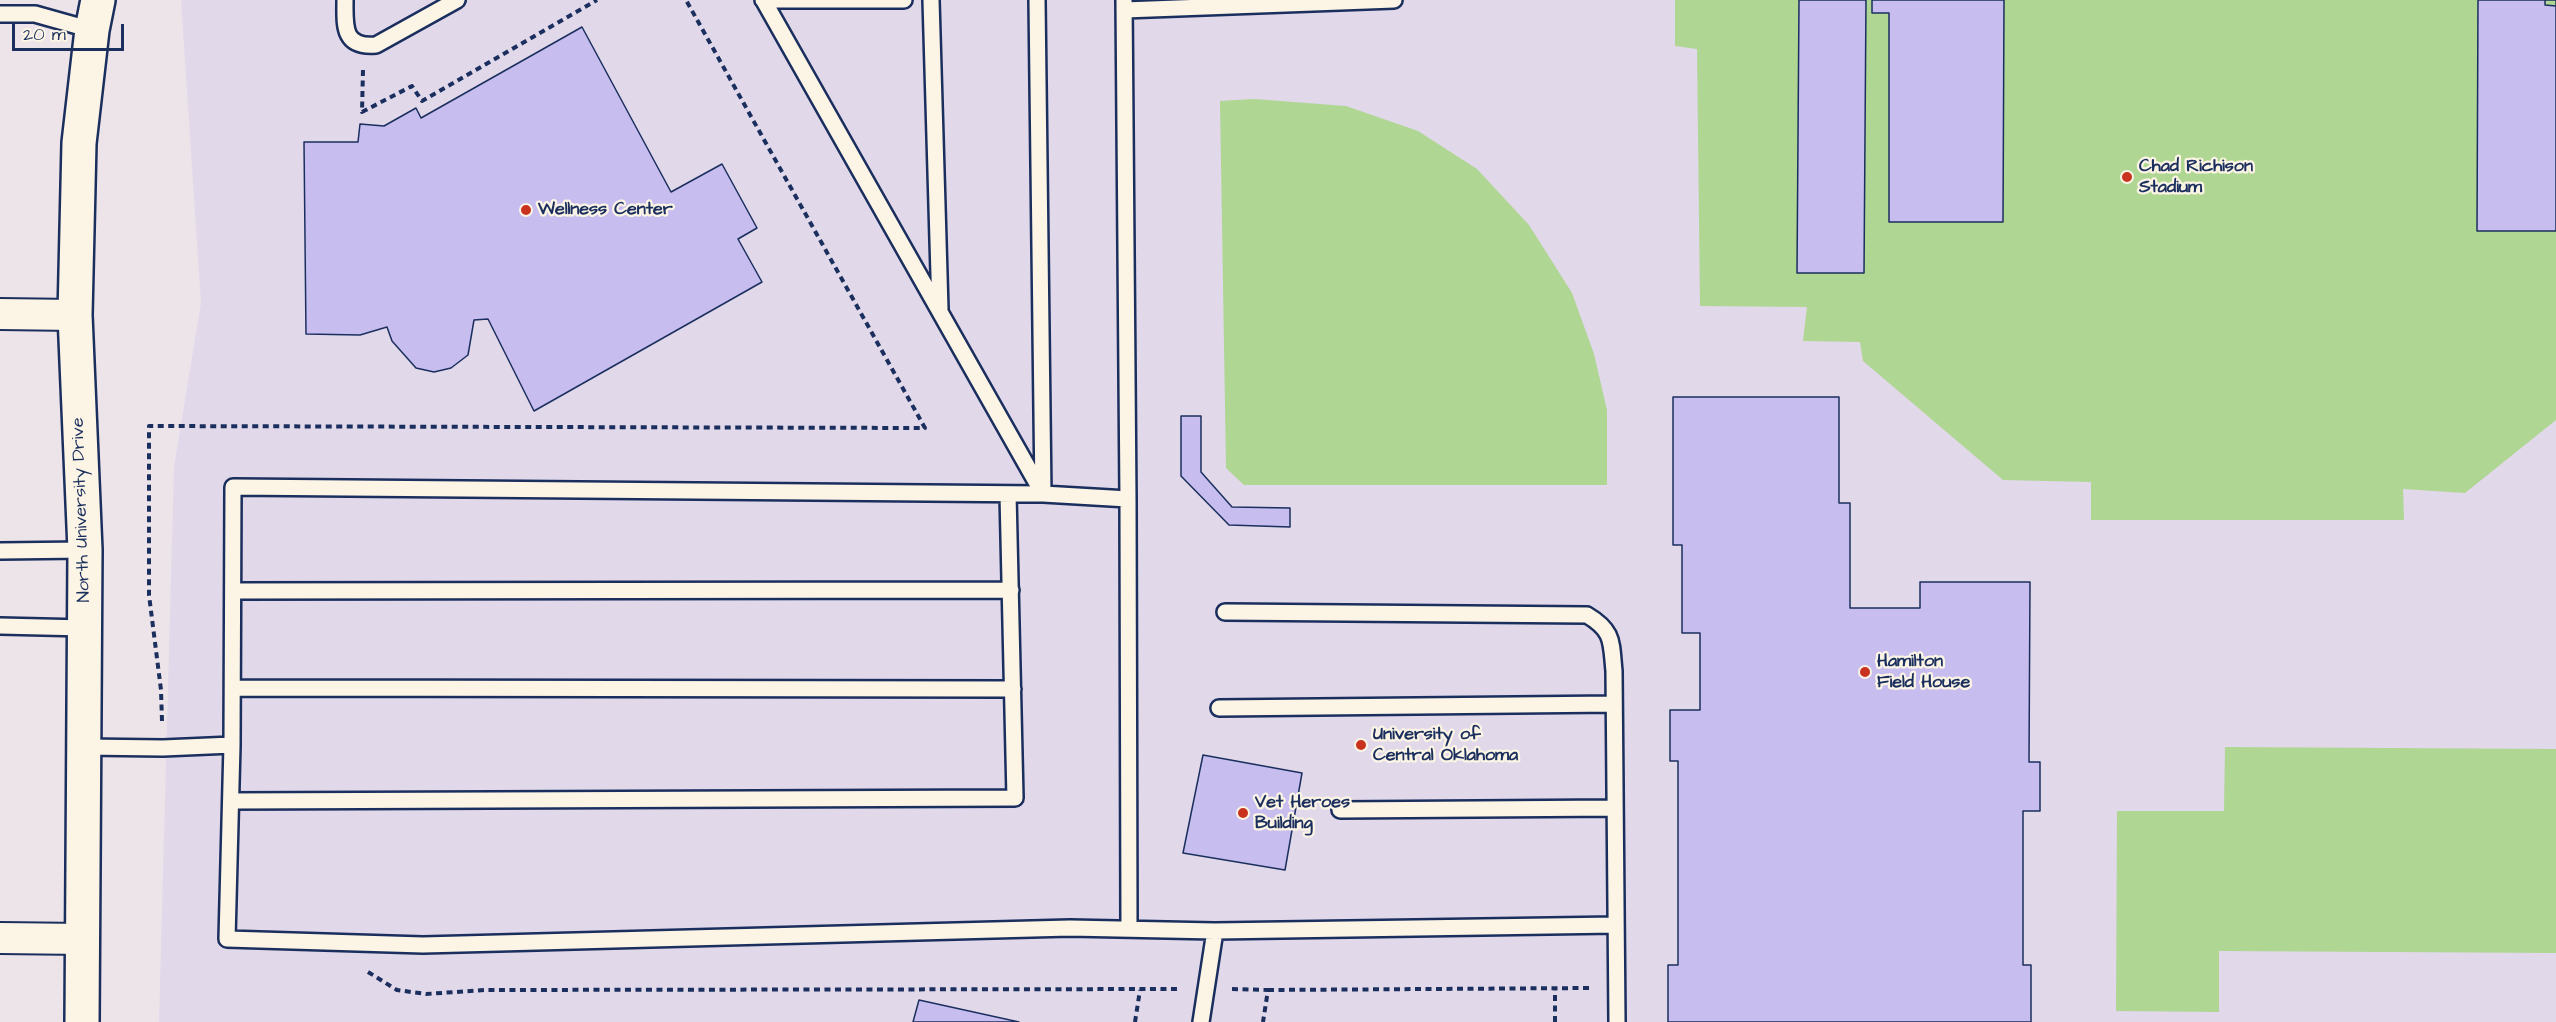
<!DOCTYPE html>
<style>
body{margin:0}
#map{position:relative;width:2556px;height:1022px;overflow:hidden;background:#ece4e8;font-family:"Architects Daughter",sans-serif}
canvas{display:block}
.scale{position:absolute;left:12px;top:24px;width:112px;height:27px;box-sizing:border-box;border:3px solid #1b2f5e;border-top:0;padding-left:8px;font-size:18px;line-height:21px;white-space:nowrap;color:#1b2f5e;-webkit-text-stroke:4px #fcf5e5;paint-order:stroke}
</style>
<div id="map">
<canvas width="2556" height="1022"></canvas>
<div class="scale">20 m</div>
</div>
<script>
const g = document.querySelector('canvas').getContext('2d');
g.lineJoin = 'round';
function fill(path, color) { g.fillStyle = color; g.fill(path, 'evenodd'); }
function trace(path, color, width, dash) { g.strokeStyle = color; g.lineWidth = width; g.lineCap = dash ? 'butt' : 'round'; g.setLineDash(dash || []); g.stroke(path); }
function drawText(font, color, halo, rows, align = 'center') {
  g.font = font + ' "Architects Daughter",sans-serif'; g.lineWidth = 4.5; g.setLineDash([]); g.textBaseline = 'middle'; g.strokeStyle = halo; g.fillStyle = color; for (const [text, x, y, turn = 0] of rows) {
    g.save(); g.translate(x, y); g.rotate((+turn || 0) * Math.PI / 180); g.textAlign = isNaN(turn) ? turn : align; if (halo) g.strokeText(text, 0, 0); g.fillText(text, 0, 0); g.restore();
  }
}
const built = new Path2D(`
 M181,0H2556V1022H159L174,467L201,303Z`);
const green = new Path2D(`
 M1675,0H2556V420L2465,493L2403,489L2404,520H2091V482L2003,480L1863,361L1860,342L1803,341L1807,307L1700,306L1697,49L1675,46Z
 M1254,99L1346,106L1418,131L1477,169L1529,225L1572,293L1594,354L1607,410V485H1244L1226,468L1220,101Z
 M2225,747L2556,749V953L2219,951V1012L2116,1011L2117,811H2224Z`);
const building = new Path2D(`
 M1799,0H1866L1864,273H1797Z
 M1872,0H2004L2003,222H1889V13H1872Z
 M2478,0H2556V231H2477Z
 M2545,0H2556V6L2545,5Z
 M582,27L671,192L722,164L757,228L738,239L762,282L534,411L488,319L474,320L468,355L451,368L434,372L416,368L392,341L387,327L360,335L306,334L304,142H358L360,124L384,126L416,108L421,118Z
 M1673,397H1839V503H1850V608H1920V582H2030L2029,762H2040V811H2023V965H2031V1022H1668V965H1678V761H1670V710H1700V633H1682V545H1673Z
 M1181,416H1201V472L1232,507L1290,508V527L1229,525L1181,476Z
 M1203,755L1302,773L1285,870L1183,853Z
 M919,1000L1019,1022H913Z`);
const path = new Path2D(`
 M363,70L362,112L412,86L422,101L597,0
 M162,721L161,690L149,595V426L925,428L686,0
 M368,972L397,990L426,994L485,990L1180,989
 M1232,989L1268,990L1263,1022
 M1268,990L1591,988
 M1135,1022L1140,990
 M1555,1022V988`);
const service = new Path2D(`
 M345,0C345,25 342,48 376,45L457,0
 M763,0H904
 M931,0L940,309
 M1124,0L1128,499L1129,929
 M764,1L1043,494L1037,0
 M1124,10L1394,0
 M0,14H35L92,30
 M0,551L85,550
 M233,591L1011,590
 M1225,612L1587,615C1614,631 1611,642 1614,671L1617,1022
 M0,626L85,628
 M233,688L1013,689
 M1219,708L1614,704
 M232,745L233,487L1043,494L1128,499
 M83,747L163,748L232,745L227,939L423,945L1070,928L1215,931L1616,925
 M231,801L1015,798L1008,494
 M1340,810L1615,808
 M1201,1022L1215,931`);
const minor = new Path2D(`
 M0,314L75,315
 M0,938L84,939`);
const tertiary = new Path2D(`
 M82,1022L85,550L75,315L79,143L92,30L98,0`);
const markers = [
 [2127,177,6,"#c8321e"],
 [526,210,6,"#c8321e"],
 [1865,672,6,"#c8321e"],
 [1361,745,6,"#c8321e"],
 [1243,813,6,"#c8321e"]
];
const poiNames = [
 ["Chad Richison",2139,167],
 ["Stadium",2139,188],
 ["Wellness Center",538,210],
 ["Hamilton",1877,662],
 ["Field House",1877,683],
 ["University of",1373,735],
 ["Central Oklahoma",1373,756],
 ["Vet Heroes",1255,803],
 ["Building",1255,824]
];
const streetNames = [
 ["North University Drive",82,510,-92]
];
fill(built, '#e1d8ea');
fill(green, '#afd692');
fill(building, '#c7bdef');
trace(building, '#1b2f5e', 1.5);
trace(service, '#1b2f5e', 20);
trace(minor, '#1b2f5e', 34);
trace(tertiary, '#1b2f5e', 38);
trace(path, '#1b2f5e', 4, [6, 4.5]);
trace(service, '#fcf5e5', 15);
trace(minor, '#fcf5e5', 30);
trace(tertiary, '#fcf5e5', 33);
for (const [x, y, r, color] of markers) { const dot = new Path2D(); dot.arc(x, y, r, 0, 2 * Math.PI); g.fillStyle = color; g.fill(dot); trace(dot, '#fcf5e5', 2); }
drawText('bold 18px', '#1b2f5e', '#fcf5e5', poiNames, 'left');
drawText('18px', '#1b2f5e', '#fcf5e5', streetNames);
</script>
